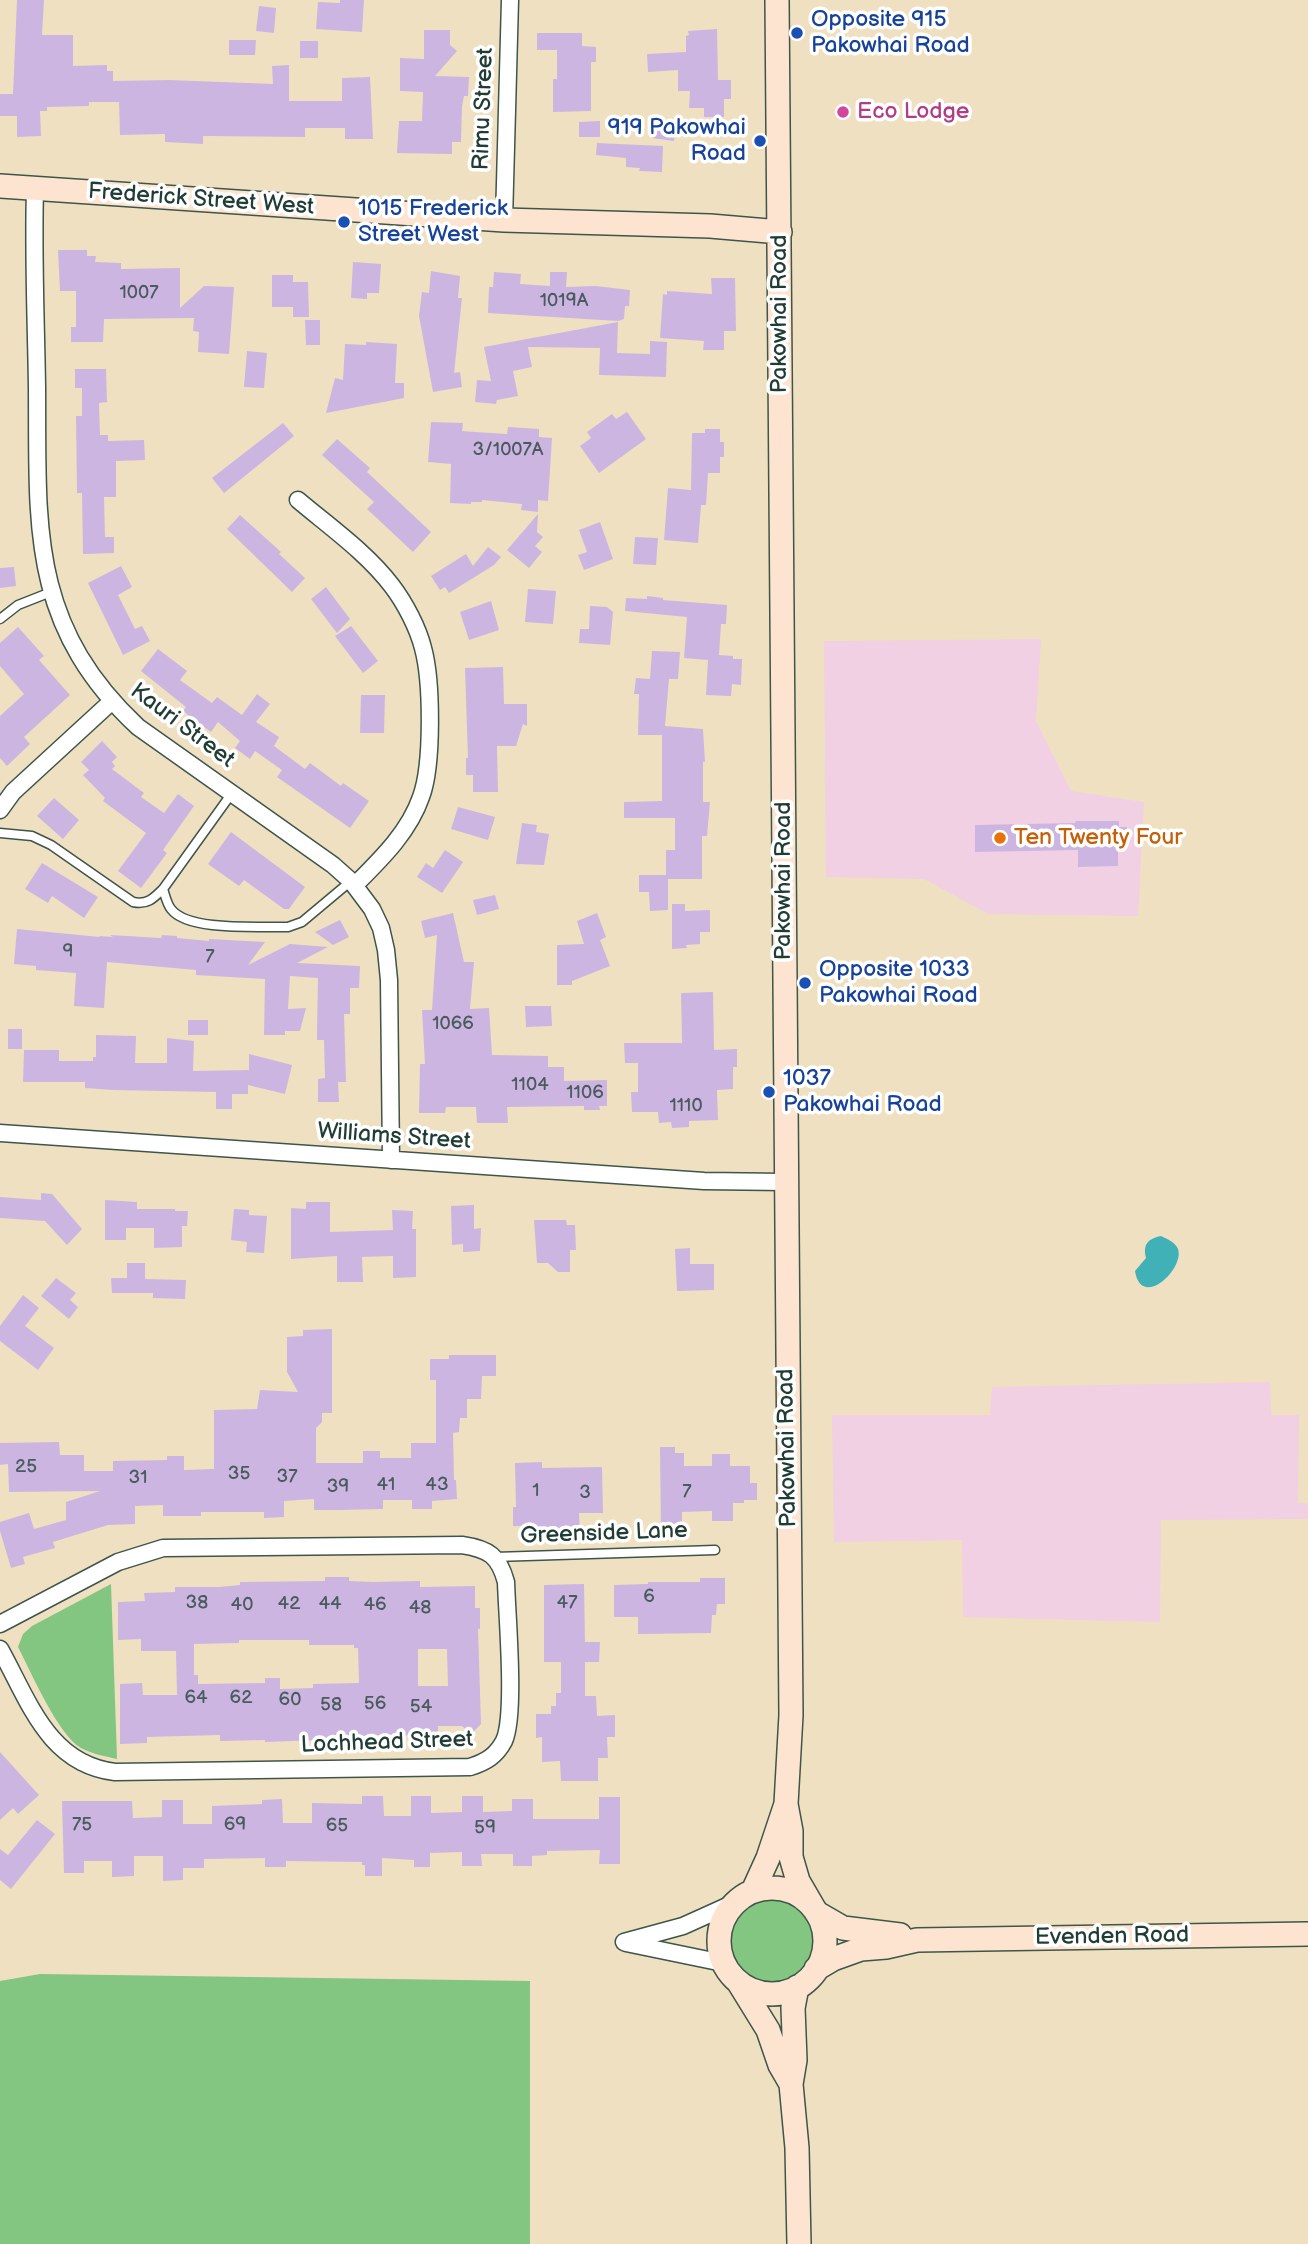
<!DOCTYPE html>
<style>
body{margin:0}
canvas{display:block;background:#eee0c0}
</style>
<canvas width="1308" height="2244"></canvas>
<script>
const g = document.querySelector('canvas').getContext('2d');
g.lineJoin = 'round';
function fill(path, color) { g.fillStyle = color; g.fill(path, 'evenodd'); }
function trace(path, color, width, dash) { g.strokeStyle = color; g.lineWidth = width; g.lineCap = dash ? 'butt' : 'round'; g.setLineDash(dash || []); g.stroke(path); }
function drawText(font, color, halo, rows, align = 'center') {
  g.font = font + ' "Balsamiq Sans",sans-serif'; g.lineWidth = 7; g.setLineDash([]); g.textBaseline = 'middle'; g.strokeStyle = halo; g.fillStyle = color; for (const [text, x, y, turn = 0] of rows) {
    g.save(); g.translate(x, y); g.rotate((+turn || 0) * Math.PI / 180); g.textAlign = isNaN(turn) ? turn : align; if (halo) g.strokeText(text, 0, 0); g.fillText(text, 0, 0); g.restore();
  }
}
const built = new Path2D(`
 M1041,639L1036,721L1071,791L1144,802L1138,916L988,914L924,879L826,877L824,641Z
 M1270,1382L1271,1415H1299L1298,1503H1308V1519L1161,1520L1160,1622L963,1617L962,1540L834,1542L832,1415H990L992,1387Z`);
const green = new Path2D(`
 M111,1584L117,1759C104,1756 92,1754 81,1748C58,1735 31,1672 18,1647L23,1634L32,1626Z
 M731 1941a41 41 0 1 1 82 0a41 41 0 1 1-82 0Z
 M40,1974L530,1981V2244H0V1981Z`);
const water = new Path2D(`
 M1161,1236C1167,1239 1175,1242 1178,1249C1185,1269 1141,1310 1135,1271L1146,1258C1143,1245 1147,1239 1161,1236Z`);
const building = new Path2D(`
 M17,0H44L42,35H73V66L107,65V71H113V81L169,80L273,84L272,66L289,65V101H342V78L370,77L373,139H345V128H305V137L203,136V144L165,142V134L120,135L119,102H89V106L47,107V111H40L41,136L17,137V116H0V94H13Z
 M340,0H364L362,32L316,29L318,2L340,3Z
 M259,6L276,8L274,33L256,31Z
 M717,29L718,80H731V99H724V117H704V108H689L690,91H678V70L648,72L647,54L686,52V36L689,35L688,31Z
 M424,30H450V45L457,51L435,76L469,77L468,96H464L462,106L461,142H452V154L397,153L399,121H422L423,92L400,91V58L424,59Z
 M537,33H582V46L596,47V62H591V111L553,112V79H557V50H537Z
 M229,40H256L255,55H229Z
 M300,41H318V58H300Z
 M600,121V137H579V122Z
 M654,122L676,125L674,141L652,138Z
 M597,143L663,146L662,172L639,171L640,168L626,167V158L596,155Z
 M58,250H87V256H96L95,262L121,263V269L180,268V308L204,286L234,287L229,354L198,352L199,332L193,331L194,318L104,319L103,342H71V327H76V291H60Z
 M353,262L381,264L379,293H367V299L351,298Z
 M431,271L460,276L458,298H462L454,373L460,372L462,387L433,392L419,316L422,292L429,293Z
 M494,272L521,274L520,284L550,286V272H567L566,287L596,286L630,290L629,306H625L624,319L618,321L488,313L489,287H493Z
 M272,275H293V282H308L309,317H293V307H272Z
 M711,278H735L736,331H724V350H703L704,341L660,338L663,294L667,295V291L712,294Z
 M305,320H320V345H306Z
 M618,322L617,353L650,354V341L667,342L666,377L599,375L600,348L528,347L532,367L513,371L518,396L497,400L496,404L475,402L477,380L491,381L484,347Z
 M366,342L397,344L395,383H404V398L326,413L335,378L343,380L345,344L366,345Z
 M247,351L267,353L264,388L244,387Z
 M75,369H106L107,402L99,403L100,435H108V441L144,440L145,460L116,461V497H104L105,537H114V553L83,554L82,493H77L76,416H82V388H75Z
 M627,412L646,439L599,473L580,446L591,438L587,432L612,414L616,419Z
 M431,422L463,423L462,431L475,432L507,434L508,427L539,429V437L552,438L548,501L538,500V512L521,510L522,504L482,500V502H471V504L450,503L451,464L428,462Z
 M283,423L294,436L224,493L212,478Z
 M705,429H720V442H724V457H720V473H708L706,505H701L698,543L664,540L668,488L691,490L692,433H705Z
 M337,439L370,468L367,472L431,532L413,552L367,509L374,502L322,455Z
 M538,514L537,532L543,537L535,546L542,552L529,568L507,550Z
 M240,515L281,552L279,554L305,578L292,592L227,529Z
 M600,522L613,559L584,570L578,555L587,552L579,530Z
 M635,537L658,538L656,565L633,564Z
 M488,547L501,557L494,565L449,593L445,587L440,590L431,576L466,554L473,566Z
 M121,566L132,587L118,595L135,629L142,626L150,641L123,655L88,583Z
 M14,567L16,586L0,588V568Z
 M326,587L350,619L337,633L311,599Z
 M528,589L556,591L553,624L525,622Z
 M647,596L663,598V600L727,605L726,624H721L719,655L733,656V659H742L741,685L732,684L731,696L706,695L708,660L684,658L687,617L625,611L626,598L647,599Z
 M491,601L499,630L469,640L460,612Z
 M590,606L607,607L613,612L610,645L579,643L580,629H589Z
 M351,626L378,661L363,673L335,636Z
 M18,627L44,656L39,660L70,695L24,737L30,744L7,766L0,758V716L24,694L0,666V643Z
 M158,649L187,671L180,680L212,703L217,697L242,715L257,694L270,704L256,722L279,737L274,746L305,769L310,763L341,786L343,783L369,801L350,828L277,777L282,770L255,751L250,759L235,748L240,741L218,722L211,732L183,711L186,707L141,671Z
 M652,651L680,652L678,679H669L665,726L703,729L705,762H703V802H710L707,836H702V879H668V910L650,911L649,892H639V875H666V850H675V818H624V802L662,801V735H638L639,694H634L636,678L650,679Z
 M503,667L504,704H527V726L523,724L516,746H497L498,792H473V775H466V758H468L465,668Z
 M361,695H385L384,733H360Z
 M102,741L117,757L112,762L115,766L112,769L144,793L141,797L164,813L178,794L194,806L163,850L167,853L141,888L118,871L146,833L103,801L105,798L83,775L89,770L81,762Z
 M54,798L79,820L63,839L37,816Z
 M458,807L495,817L488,840L451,829Z
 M1076,821H1119V827H1127L1128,847L1118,848V866L1078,867V850L975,852V825L1075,823Z
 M522,823L537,825L536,832L549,834L544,865L516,864Z
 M231,832L305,887L289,909H284L244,880L239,886L208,864Z
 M445,850L463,862L442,893L417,877L426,863L433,868Z
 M42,863L98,897L84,918L52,896L48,903L25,889Z
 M495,895L499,909L477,915L473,900Z
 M672,904H685V911L710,910V932H700V944L686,945L687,948L672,949Z
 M453,913L464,962H474L470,1009L489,1008L492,1055L548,1056V1067H564V1081L607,1080V1106H599L600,1110H584V1106L507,1107L508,1123H477L476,1107H446L445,1113H419L420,1064H425L422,1010H432L437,935L425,938L421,921Z
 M597,913L606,937L600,940L610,966L572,981V985H557V945L584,944L577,921Z
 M340,920L349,937L333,945L315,932Z
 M17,929L100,937L99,936L113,937L110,935L161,938L162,935L177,936V938L209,941V939L265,942L248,965L290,944L328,947L297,963L360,966L359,988H350V1014H344L346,1082H338L339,1102H318V1079L325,1078L324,1040H317V1031L318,978L290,976L288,1009L306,1008L300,1031H285V1035H264L265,979L196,975V970L107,962L104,1008L74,1006L76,973L36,970V966L14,964Z
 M713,992L714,1050L737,1049V1067H733V1089L717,1090L718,1120L689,1121V1127L672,1128L671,1122L659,1123L658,1112H632L631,1092H638V1063H625L624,1043H682L681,993Z
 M525,1006H551L552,1026L526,1027Z
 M188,1020H208V1035H188Z
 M8,1029H22V1049H8Z
 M96,1035L136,1036L135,1063H167V1038L194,1041L193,1071L249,1070V1054L292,1065L285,1094L248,1085V1094H232V1109H216V1092L113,1090L85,1088V1082H23L24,1050H59V1061H93V1057H96Z
 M41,1193L52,1194L82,1229L67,1245L45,1221L0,1218V1197L41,1200Z
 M105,1200L137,1202V1209H175V1211H188L187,1226H182V1247L154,1248V1228H126V1240H105Z
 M306,1202H330V1232L393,1230L392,1210L413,1211L412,1229H416V1277L393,1278V1256L362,1257L363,1282H337V1256L291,1259V1208L306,1209Z
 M474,1205V1229L481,1228L480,1251L463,1252V1244L452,1245L451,1206Z
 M234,1209L249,1210V1215L267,1216L264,1253L246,1252L247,1242L231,1240Z
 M534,1220H566L567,1225H575L576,1250H570V1272H558L548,1263H537Z
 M690,1248V1264H714V1290L677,1291L675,1249Z
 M127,1263H145V1279L186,1280L185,1299L153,1298V1293H112L111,1278H127Z
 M56,1278L76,1293L70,1300L78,1307L69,1319L41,1296Z
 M23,1295L39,1308L25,1326L54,1348L38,1370L0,1341V1326Z
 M332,1329V1413H322V1422L316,1428V1463H363V1451H380V1458H411V1443H436V1380H430V1359H449V1355H496V1376H482L481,1399H467V1418H460L459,1432L453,1433L454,1480H456L457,1499L432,1501V1509H412V1500H383V1509L339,1510H314V1499L284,1501V1517L264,1518V1512H201V1516H163V1505L135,1506V1524L108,1525L53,1542L55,1548L23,1557L25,1564L11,1568L0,1531V1522L29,1513L34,1529L66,1520V1502L100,1491L9,1492L8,1464L0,1465V1443L59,1442L60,1455H84V1471H113V1461L167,1460V1456H184V1470L214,1469V1410L257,1409L260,1390L298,1392L287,1372V1337L303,1336V1330Z
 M660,1447H675V1453H684V1466H712V1454H730V1466H750V1483H757V1500H744V1503H733V1521H712V1511L682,1512V1533L661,1534Z
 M542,1462V1468L602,1467L603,1513H579L580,1536H559V1528L528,1529V1526H513V1507H516L515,1463Z
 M325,1577H349V1581L373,1582L420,1581V1587L475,1586V1608H480V1629H478L481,1724L471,1734L462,1726H438V1736L376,1735V1738L265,1742V1740L220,1741V1735L147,1737V1743L120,1744V1684L142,1683L143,1695H177L176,1651H141V1639L118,1640V1602L145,1601L144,1593L175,1592V1587H219L240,1585V1582L325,1581ZM239,1640H309V1645H354V1648H358L359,1683L313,1684V1688L280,1689V1678H265V1683L198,1684V1675H194V1644L239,1643ZM418,1649H447L448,1686H418Z
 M700,1578H725V1604H717L716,1615H712L711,1633L638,1634V1617H614V1585L648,1584V1582H700Z
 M584,1584L585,1642H600L599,1662H585V1696H596L597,1716L615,1715V1737H607L608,1758H598V1781H561L560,1761L542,1762V1737L536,1738V1714H551V1706H556V1693H561V1662H544V1585Z
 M0,1752L39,1795L18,1814L13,1808L0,1820Z
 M362,1796H383L384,1816H411V1796H431V1813L462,1812V1796H483V1812L512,1811V1799H533V1819H599V1797H620V1864H599L600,1850L547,1851V1855L532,1856V1866H513V1854H481L482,1866H462V1852L430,1853V1867H414V1860L382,1858V1876H365V1865H362V1862L286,1861V1867H265V1858L204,1859V1868H183V1880L163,1881V1856H134V1876L112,1877V1861H84V1873H64L62,1801H132L133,1818L162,1817V1800H183V1824H212V1806L262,1804V1800L282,1799L283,1823H312V1803L362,1804Z
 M37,1820L55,1834L11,1889L0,1880V1849L8,1855Z`);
const service = new Path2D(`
 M0,619L18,605L51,592
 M0,833L32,836L51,845L133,902C147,905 153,899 163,889L232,793
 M163,889C165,895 167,904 171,909C188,932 261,926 288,927L302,922L351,881
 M495,1557L715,1550`);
const minor = new Path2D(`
 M35,189C33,255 36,321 37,387C38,525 28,624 138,727L333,865L351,881L372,909L381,928L386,950L389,980L391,1160
 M504,220L510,0
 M298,500C330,527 367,553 392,586C405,603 418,628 423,648C432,681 433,765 421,797C409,832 381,859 355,885
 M0,810L13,792L111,702
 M0,1133L704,1181L785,1182
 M0,1624L118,1562L163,1548L462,1545C489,1549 499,1556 506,1582C507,1616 516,1715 504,1741C496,1756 486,1762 470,1767L115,1772C48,1764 29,1701 0,1649
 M624,1942L683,1926L734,1903
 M626,1943L723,1963`);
const secondary = new Path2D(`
 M777,0L791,1715L786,1804L791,1831V1857L798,1881L816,1912
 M0,186L504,220L710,226L780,232
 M719 1941a53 53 0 1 1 106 0a53 53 0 1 1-106 0Z
 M753,1891L768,1858L786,1804
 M817,1913L843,1928L900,1935
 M816,1969L833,1959L861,1949L886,1947L917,1940L1308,1934
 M739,1983L768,2030L780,2065L791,2084
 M797,1987L793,2008L795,2060L791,2084L797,2148L799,2244`);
const markers = [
 [797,33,7,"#1a4fb4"],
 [843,112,7,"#d1479c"],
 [760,141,7,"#1a4fb4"],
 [344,222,7,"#1a4fb4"],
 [1000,838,7,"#e8710a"],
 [805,983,7,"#1a4fb4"],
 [769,1092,7,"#1a4fb4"]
];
const numberNames = [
 ["1007",139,293],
 ["1019A",564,301],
 ["3/1007A",508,450],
 ["9",68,952],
 ["7",210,957],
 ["1066",453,1024],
 ["1104",530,1085],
 ["1106",585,1093],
 ["1110",686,1106],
 ["25",26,1467],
 ["35",239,1474],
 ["37",287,1477],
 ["31",138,1478],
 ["41",386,1485],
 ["43",437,1485],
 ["39",338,1487],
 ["1",536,1491],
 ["7",687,1492],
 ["3",585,1493],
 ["6",649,1597],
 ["38",197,1603],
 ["47",567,1603],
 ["42",289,1604],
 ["44",330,1604],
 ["40",242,1605],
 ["46",375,1605],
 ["48",420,1608],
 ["64",196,1698],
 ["62",241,1698],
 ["60",290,1700],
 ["56",375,1704],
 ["58",331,1705],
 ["54",421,1707],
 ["75",82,1825],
 ["69",235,1825],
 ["65",337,1826],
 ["59",485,1828]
];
const transitNames = [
 ["Opposite 915",811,20],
 ["Pakowhai Road",811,46],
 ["919 Pakowhai",746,128,"right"],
 ["Road",746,154,"right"],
 ["1015 Frederick",358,209],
 ["Street West",358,235],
 ["Opposite 1033",819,970],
 ["Pakowhai Road",819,996],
 ["1037",783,1079],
 ["Pakowhai Road",783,1105]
];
const streetNames = [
 ["Rimu Street",484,109,-88],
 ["Frederick Street West",201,200,4],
 ["Pakowhai Road",780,314,-90],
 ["Kauri Street",182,726,37],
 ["Pakowhai Road",784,881,-90],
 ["Williams Street",394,1137,4],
 ["Pakowhai Road",788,1448,-91],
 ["Greenside Lane",604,1534,-2],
 ["Lochhead Street",387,1743,-2],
 ["Evenden Road",1112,1937,-1]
];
const hotelNames = [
 ["Eco Lodge",857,112]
];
const foodNames = [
 ["Ten Twenty Four",1014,838]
];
fill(built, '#f1d0e3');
fill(green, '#82c681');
fill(water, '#41b1b8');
fill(building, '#ccb6e1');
trace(service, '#3e5549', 11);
trace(minor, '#3e5549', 19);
trace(secondary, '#3e5549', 26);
trace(service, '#fff', 8);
trace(minor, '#fff', 16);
trace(secondary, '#fde4d0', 23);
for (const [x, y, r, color] of markers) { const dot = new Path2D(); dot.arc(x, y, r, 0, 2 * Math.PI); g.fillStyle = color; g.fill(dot); trace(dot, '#fff', 2.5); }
drawText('19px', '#4a5b5f', null, numberNames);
drawText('23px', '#164399', '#fff', transitNames, 'left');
drawText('23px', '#1f3d34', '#fff', streetNames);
drawText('23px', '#b23c85', '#fff', hotelNames, 'left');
drawText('23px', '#c56008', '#fff', foodNames, 'left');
</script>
